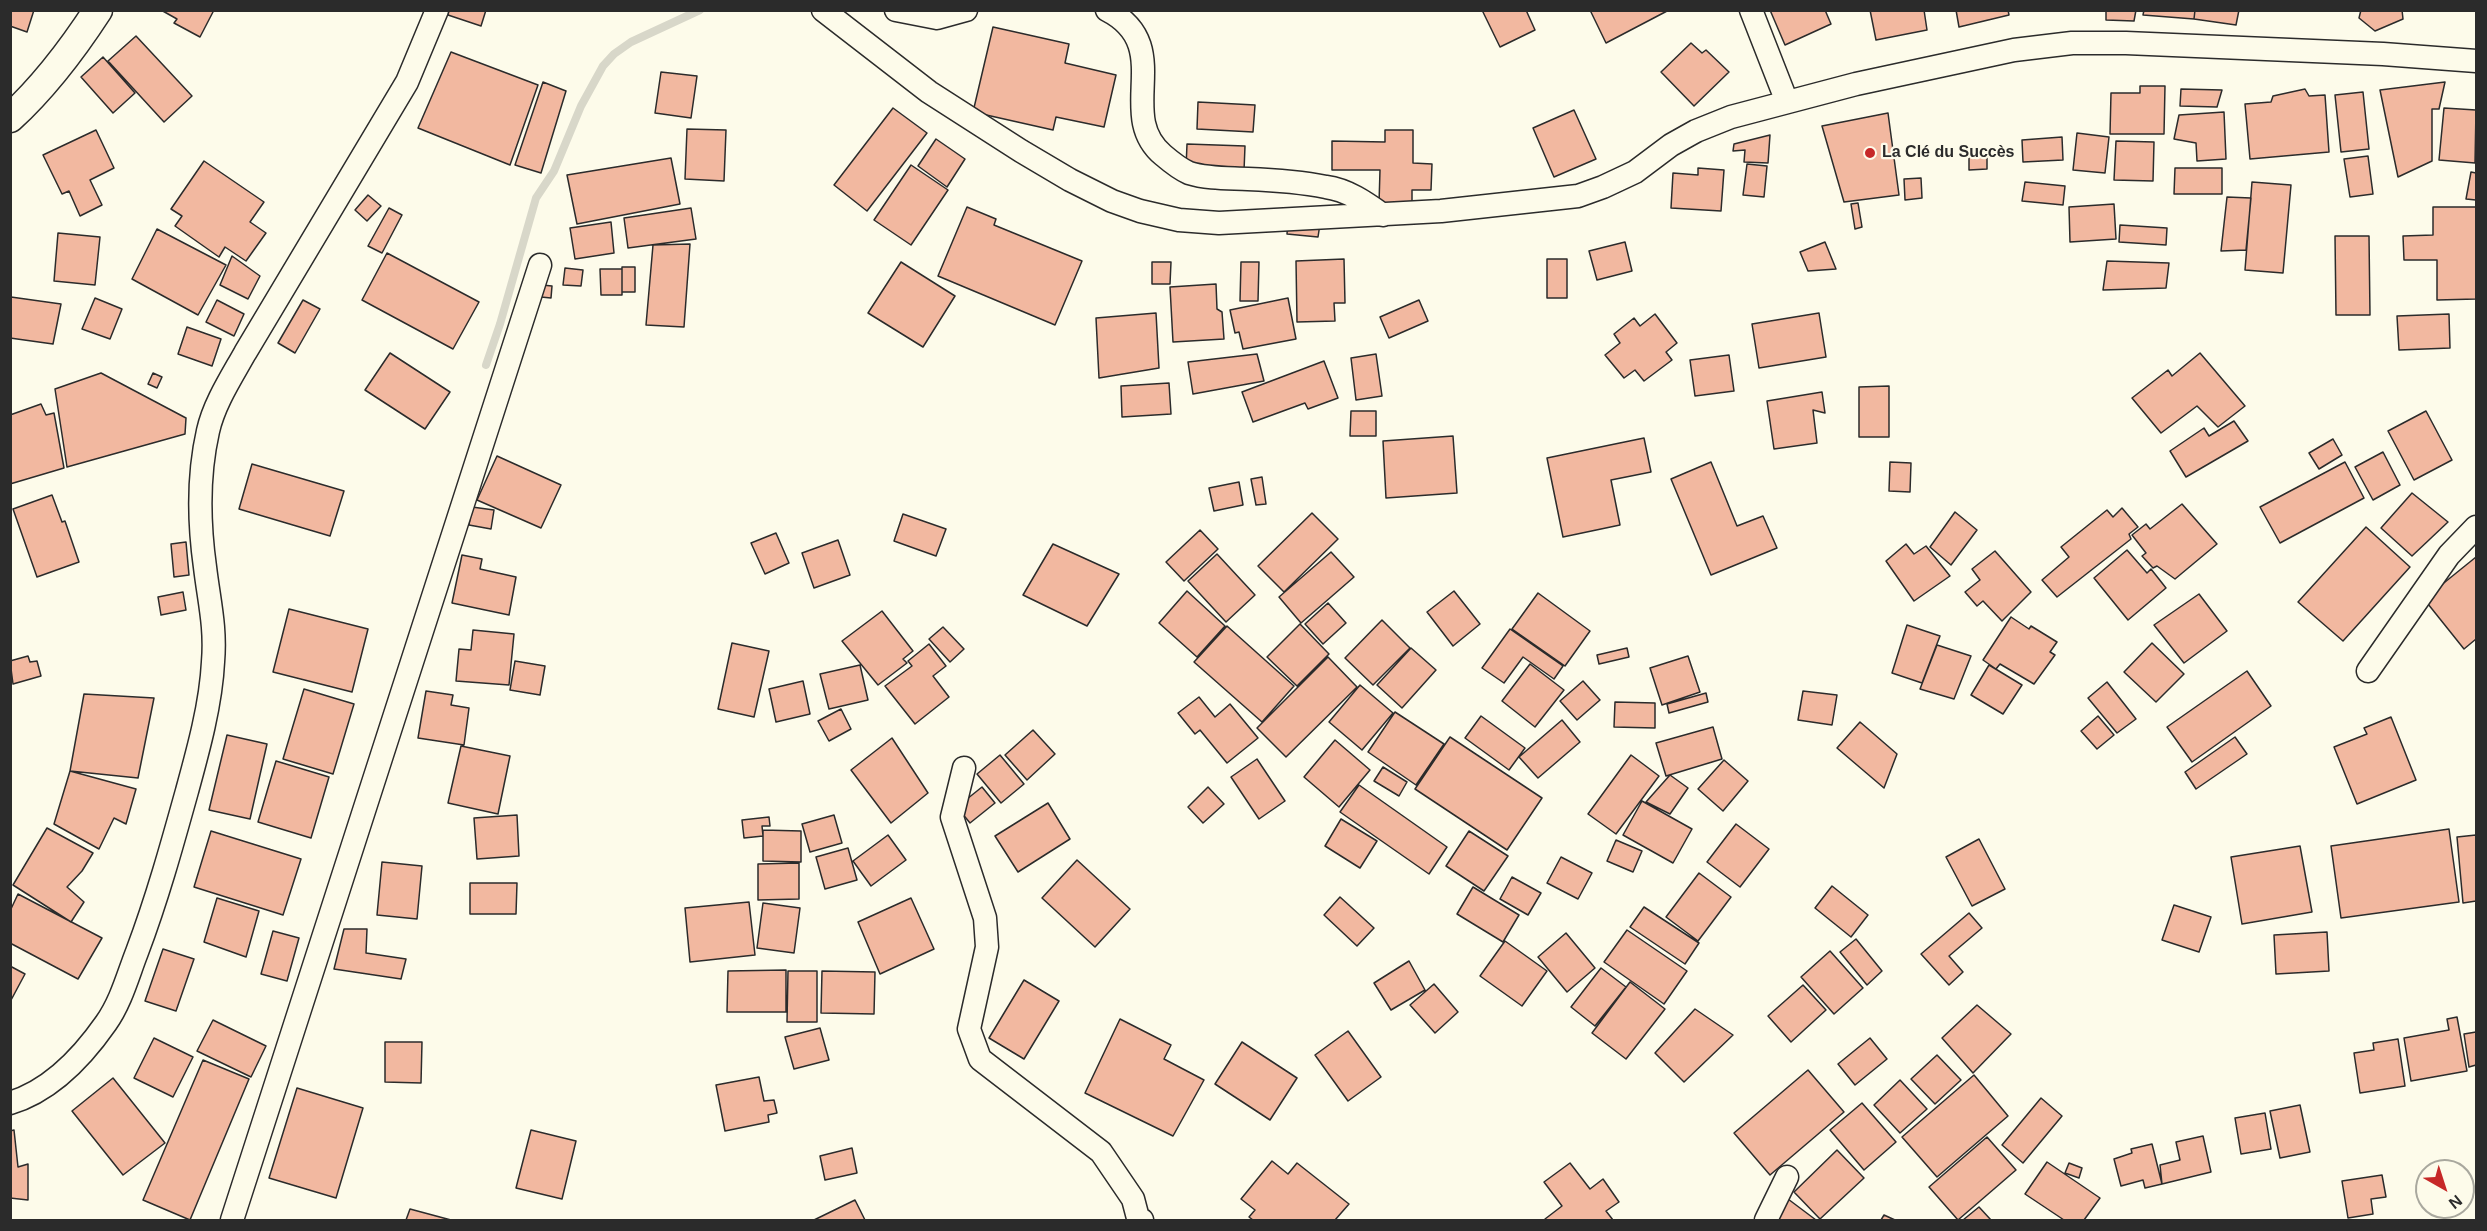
<!DOCTYPE html>
<meta charset="utf-8">
<style>
body{margin:0}
#map{position:relative;width:2487px;height:1231px;overflow:hidden;background:#fdfbea;font-family:Arial,sans-serif}
canvas{display:block}
.frame{position:absolute;inset:0;border:12px solid #2b2b2b;pointer-events:none}
.north{position:absolute;left:2415px;top:1159px;width:60px;height:60px;box-sizing:border-box;background:#fdfbea;border:2px solid #a9a89e;border-radius:50%;rotate:141deg;font-size:16px;font-weight:700;line-height:24px;text-align:center;color:#2b2b2b}
.north::after{content:'';display:block;margin:auto;width:21px;height:27px;background:#c62828;clip-path:polygon(50% 0,100% 100%,50% 72%,0 100%)}
</style>
<div id="map">
<canvas width="2487" height="1231"></canvas>
<div class="frame"></div>
<div class="north">N</div>
</div>
<script>
const g = document.querySelector('canvas').getContext('2d');
g.lineJoin = 'round';
function trace(path, color, width, dash) { g.strokeStyle = color; g.lineWidth = width; g.lineCap = dash ? 'butt' : 'round'; g.setLineDash(dash || []); g.stroke(path); }
function fill(path, color) { g.fillStyle = color; g.fill(path, 'evenodd'); }
function drawText(font, color, halo, rows, align = 'center') {
  g.font = font + ' Arial,sans-serif'; g.lineWidth = 4.5; g.setLineDash([]); g.textBaseline = 'middle'; g.strokeStyle = halo; g.fillStyle = color; for (const [text, x, y, turn = 0] of rows) {
    g.save(); g.translate(x, y); g.rotate((+turn || 0) * Math.PI / 180); g.textAlign = isNaN(turn) ? turn : align; if (halo) g.strokeText(text, 0, 0); g.fillText(text, 0, 0); g.restore();
  }
}
const stream = new Path2D(`
 M486,365L500,324L536,198L554,171L581,106L603,66L614,54L631,42L700,10`);
const building = new Path2D(`
 M10,10H34L27,32L10,26Z
 M161,10H214L200,37L174,23L177,19Z
 M449,10H486L481,26L448,15Z
 M1482,10H1526L1535,30L1500,47Z
 M1590,10H1669L1606,43Z
 M1770,10H1825L1831,24L1785,45Z
 M1870,10H1924L1927,30L1876,40Z
 M1956,10H2008L2009,15L1959,27Z
 M2106,10H2136L2134,21L2106,20Z
 M2144,10H2195L2194,19L2143,15Z
 M2195,10H2239L2236,25L2194,19Z
 M2361,10H2402L2403,19L2375,31L2359,18Z
 M993,27L1069,44L1065,63L1116,75L1104,127L1056,117L1053,130L973,112Z
 M136,36L192,96L164,122L108,61Z
 M1691,43L1702,53L1706,50L1729,72L1694,106L1661,72Z
 M451,52L538,85L510,165L418,128Z
 M103,57L135,93L113,113L81,77Z
 M661,72L697,76L691,118L655,113Z
 M543,82L566,91L541,173L515,165Z
 M2445,82L2439,109H2432V161L2398,177L2380,90Z
 M2140,86H2165L2164,134H2110L2111,93H2140Z
 M2181,89L2222,90L2217,107L2180,106Z
 M2305,89L2309,96L2325,95L2329,152L2250,159L2245,104L2271,102L2273,96Z
 M2363,92L2369,149L2341,152L2335,95Z
 M1198,102L1255,105L1253,132L1197,129Z
 M893,108L927,133L867,211L834,185Z
 M2444,108L2476,110L2475,163L2439,160Z
 M1574,110L1596,159L1554,177L1533,128Z
 M2224,112L2226,159L2197,161L2196,143L2174,139L2179,115Z
 M1888,113L1899,195L1844,202L1822,126Z
 M687,129L726,130L724,181L685,179Z
 M96,130L114,168L90,180L102,205L80,216L69,191L62,194L43,155Z
 M1385,130H1413V163L1432,164L1431,190H1412V204H1379L1380,170H1332V141L1385,142Z
 M2077,133L2109,137L2105,173L2073,170Z
 M1770,135L1768,163L1744,162L1745,150L1733,151L1734,144Z
 M2062,137L2063,160L2023,162L2022,140Z
 M936,139L965,159L947,187L918,166Z
 M2116,141L2154,142L2153,181L2114,180Z
 M1187,144L1245,146L1244,171L1186,168Z
 M1987,153V169L1969,170V154Z
 M2368,156L2373,194L2350,197L2344,159Z
 M671,158L680,204L577,224L567,175Z
 M204,161L264,202L250,222L266,233L246,261L225,247L219,257L175,226L182,216L171,209Z
 M1747,164L1767,166L1764,197L1743,195Z
 M911,165L948,190L911,245L874,220Z
 M1698,168L1724,170L1721,211L1671,208L1673,173L1698,175Z
 M2175,168H2222V194H2174Z
 M2471,172L2476,173V200L2466,199Z
 M1921,178L1922,198L1905,200L1904,179Z
 M2025,182L2065,186L2063,205L2022,201Z
 M2252,182L2291,185L2283,273L2245,270Z
 M368,195L381,206L367,221L355,210Z
 M2227,197L2251,198L2246,250L2221,251Z
 M1858,203L1862,227L1855,229L1851,204Z
 M2114,204L2116,239L2070,242L2069,207Z
 M967,207L996,219L994,225L1082,261L1055,325L938,276Z
 M2433,207H2476V299L2437,300V260H2404L2403,236L2433,235Z
 M389,208L402,215L382,253L368,246Z
 M691,208L696,239L628,248L624,218Z
 M1288,221L1320,224L1318,237L1287,234Z
 M611,222L614,253L575,259L570,228Z
 M2120,225L2167,228L2166,245L2119,242Z
 M157,229L226,265L198,315L132,279Z
 M58,233L100,237L95,285L54,281Z
 M2335,236H2369L2370,315H2336Z
 M1625,242L1632,271L1597,280L1589,251Z
 M1825,242L1836,269L1808,271L1800,252Z
 M690,244L684,327L646,325L653,245Z
 M387,253L479,302L453,349L362,300Z
 M232,256L260,276L248,299L220,285Z
 M1344,259L1345,303H1334L1335,321L1297,322L1296,261Z
 M1547,259H1567V298H1547Z
 M2107,261L2169,263L2166,288L2103,290Z
 M901,262L955,296L923,347L868,313Z
 M1152,262H1171L1170,284H1152Z
 M1241,262H1259L1258,301H1240Z
 M622,267H635V292H622Z
 M565,268L583,270L581,286L563,285Z
 M600,269H622V295H601Z
 M1216,284L1217,309L1222,312L1224,339L1173,342L1170,287Z
 M542,285L552,286L551,298L541,297Z
 M11,297L61,304L53,344L10,338Z
 M95,298L122,309L110,339L82,329Z
 M1288,298L1296,339L1243,349L1239,332L1235,333L1230,310Z
 M217,300L244,314L234,336L206,322Z
 M303,300L320,309L295,353L278,343Z
 M1419,300L1428,321L1389,338L1380,317Z
 M1156,313L1159,368L1099,378L1096,318Z
 M1819,313L1826,357L1759,368L1752,324Z
 M1655,314L1677,343L1666,352L1672,360L1644,381L1635,370L1624,378L1605,355L1620,343L1614,334L1634,318L1640,326Z
 M2449,314L2450,348L2399,350L2397,316Z
 M187,327L221,339L212,366L178,354Z
 M390,353L450,392L425,429L365,390Z
 M2200,353L2245,406L2218,427L2197,406L2161,433L2132,398L2168,370L2172,376Z
 M1257,354L1264,381L1193,394L1188,362Z
 M1376,354L1382,396L1356,400L1351,358Z
 M1729,355L1734,391L1695,396L1690,360Z
 M1324,361L1338,398L1308,409L1305,403L1253,422L1242,392Z
 M101,373L186,418L185,434L67,467L55,389Z
 M153,373L162,377L157,388L148,384Z
 M1169,383L1171,414L1122,417L1121,386Z
 M1889,386V437H1859V387Z
 M1822,392L1825,413L1813,410L1817,443L1774,449L1767,401Z
 M41,404L46,415L54,413L64,468L10,484V415Z
 M1351,411H1376V436H1350Z
 M2426,411L2452,460L2414,480L2388,431Z
 M2234,421L2248,441L2186,477L2170,451L2204,428L2209,436Z
 M1453,436L1457,493L1386,498L1383,441Z
 M1644,438L1651,472L1611,480L1620,525L1563,537L1547,458Z
 M2333,439L2342,455L2319,469L2309,453Z
 M2383,452L2400,485L2373,500L2355,467Z
 M497,456L561,485L541,528L477,500Z
 M1711,462L1737,526L1763,516L1777,548L1711,575L1671,479Z
 M1890,462L1911,463L1910,492L1889,491Z
 M2345,462L2364,498L2280,543L2260,507Z
 M252,464L344,491L330,536L239,509Z
 M1262,477L1266,504L1256,505L1251,479Z
 M1239,482L1243,505L1214,511L1209,488Z
 M2412,493L2448,522L2412,556L2381,528Z
 M52,495L62,522L65,521L79,562L37,577L13,509Z
 M2182,504L2217,544L2175,579L2157,566L2153,568L2142,556L2146,553L2132,535L2146,524L2150,529Z
 M472,507L494,510L491,529L469,525Z
 M2122,508L2138,527L2129,534L2131,539L2057,597L2042,580L2069,557L2061,547L2107,510L2113,517Z
 M1955,512L1977,530L1951,565L1930,547Z
 M1312,513L1338,539L1284,592L1258,566Z
 M903,514L946,529L936,556L894,541Z
 M2366,527L2410,567L2343,641L2298,602Z
 M1200,530L1218,549L1184,581L1166,562Z
 M776,533L789,563L765,574L751,543Z
 M838,540L850,575L814,588L802,553Z
 M186,542L189,575L174,577L171,544Z
 M1053,544L1119,574L1087,626L1023,595Z
 M1906,544L1914,554L1926,546L1950,576L1914,601L1886,561Z
 M2127,550L2147,573L2151,569L2166,588L2128,620L2094,578Z
 M1995,551L2031,592L2002,621L1983,601L1977,606L1965,592L1980,580L1972,569Z
 M1331,552L1354,577L1301,623L1279,597Z
 M1217,554L1255,595L1226,622L1188,581Z
 M462,555L482,559L480,569L516,577L509,615L452,603Z
 M2476,557V639L2464,649L2424,599Z
 M1187,591L1225,626L1197,657L1159,623Z
 M1454,591L1480,624L1453,646L1427,612Z
 M183,592L186,610L161,615L158,597Z
 M1538,593L1590,631L1565,666L1512,629Z
 M2199,594L2227,631L2184,663L2154,625Z
 M1328,603L1346,623L1323,644L1305,624Z
 M289,609L368,629L352,692L273,672Z
 M882,611L913,651L903,659L907,663L878,685L842,641Z
 M2011,617L2029,629L2031,626L2057,642L2050,652L2055,655L2034,684L2000,664L1996,669L1983,660Z
 M1382,620L1410,648L1373,685L1345,658Z
 M1300,624L1329,654L1297,686L1267,657Z
 M1907,625L1940,636L1922,683L1892,673Z
 M1227,626L1294,686L1262,722L1194,662Z
 M943,627L964,649L950,662L929,639Z
 M1510,629L1563,666L1554,679L1523,657L1504,683L1482,668Z
 M473,630L514,634L509,685L456,681L459,649L471,650Z
 M732,643L769,651L754,717L718,709Z
 M2152,643L2184,674L2156,702L2124,672Z
 M929,644L946,666L933,676L949,697L915,724L885,686L912,666L908,661Z
 M1937,645L1971,656L1954,699L1920,689Z
 M1411,648L1436,670L1402,708L1377,685Z
 M1627,648L1629,657L1599,664L1597,655Z
 M28,656L30,662L37,661L41,676L13,684L10,661Z
 M1688,656L1700,692L1662,705L1650,668Z
 M1328,657L1357,687L1286,757L1257,728Z
 M515,661L545,666L540,695L510,690Z
 M1530,664L1564,690L1535,727L1502,701Z
 M860,665L868,700L829,709L820,674Z
 M1989,665L2022,685L2003,714L1971,695Z
 M2247,671L2271,706L2192,762L2167,727Z
 M803,681L810,714L776,722L769,689Z
 M1583,681L1600,700L1577,720L1560,701Z
 M2107,682L2136,719L2117,733L2088,698Z
 M1360,685L1393,713L1362,750L1329,722Z
 M304,689L354,704L333,774L283,759Z
 M426,691L453,695L451,705L469,708L464,745L418,738Z
 M1803,691L1837,695L1832,725L1798,720Z
 M1706,693L1708,702L1669,713L1667,704Z
 M84,694L154,698L138,778L70,771Z
 M1199,697L1215,717L1230,704L1258,738L1227,763L1200,730L1195,734L1178,713Z
 M1615,702L1655,703V728L1614,727Z
 M841,709L851,729L829,741L818,721Z
 M1395,712L1444,744L1416,785L1368,752Z
 M1481,716L1525,748L1509,770L1465,738Z
 M2098,716L2114,735L2097,749L2081,731Z
 M2391,717L2416,780L2357,804L2334,747L2367,734L2364,728Z
 M1562,720L1580,742L1538,778L1519,757Z
 M1860,722L1897,754L1884,788L1837,748Z
 M1713,727L1722,759L1666,776L1656,743Z
 M1033,730L1055,754L1027,780L1005,755Z
 M227,735L267,744L250,819L209,810Z
 M1450,737L1542,798L1507,850L1415,789Z
 M2235,737L2247,754L2196,789L2185,772Z
 M892,738L928,793L891,823L851,770Z
 M1335,740L1370,770L1339,807L1304,777Z
 M461,746L510,756L498,814L448,803Z
 M1000,755L1024,784L1001,803L977,774Z
 M1631,755L1659,776L1616,834L1588,814Z
 M1257,759L1285,801L1259,819L1231,777Z
 M1724,760L1748,781L1723,811L1698,789Z
 M276,761L329,777L311,838L258,822Z
 M1383,767L1407,782L1399,796L1374,781Z
 M70,771L136,789L126,824L114,818L99,849L54,824Z
 M1670,775L1688,788L1670,814L1646,802Z
 M1359,785L1447,847L1429,874L1340,812Z
 M982,787L995,803L970,823L957,807Z
 M1208,787L1224,804L1203,823L1188,807Z
 M1642,801L1692,829L1673,863L1623,835Z
 M1048,803L1070,839L1018,872L995,836Z
 M517,815L519,856L477,859L474,818Z
 M834,815L842,843L810,852L802,824Z
 M769,817L770,826H762L763,836L744,838L742,820Z
 M1341,819L1377,841L1360,868L1325,846Z
 M1736,824L1769,849L1740,887L1707,862Z
 M47,828L93,853L82,871L67,887L84,902L71,922L13,885Z
 M2449,829L2459,902L2341,918L2331,846Z
 M763,830L801,831V862L763,861Z
 M211,831L301,859L283,915L194,887Z
 M1469,831L1508,856L1484,891L1446,866Z
 M888,835L906,860L871,886L853,861Z
 M2476,835V901L2463,903L2457,837Z
 M1979,839L2005,889L1972,906L1946,857Z
 M1616,840L1642,851L1633,872L1607,861Z
 M2300,846L2312,912L2242,924L2231,857Z
 M848,848L857,880L825,889L816,857Z
 M1561,857L1592,873L1578,899L1547,883Z
 M1077,860L1130,909L1095,947L1042,898Z
 M382,862L422,866L417,919L377,915Z
 M799,863V899L758,900V864Z
 M1699,873L1731,897L1698,941L1666,917Z
 M1512,877L1541,893L1528,915L1500,899Z
 M470,883H517L516,914H470Z
 M1832,886L1868,915L1851,937L1815,908Z
 M1473,887L1519,915L1503,942L1457,914Z
 M18,894L102,938L78,979L10,943V911Z
 M1340,897L1374,928L1357,946L1324,915Z
 M217,898L259,911L246,957L204,942Z
 M911,898L934,949L880,974L858,922Z
 M749,902L755,955L690,962L685,908Z
 M763,903L800,908L794,953L757,948Z
 M2174,905L2211,917L2199,952L2162,940Z
 M1644,907L1699,943L1685,964L1630,927Z
 M1969,913L1982,928L1949,956L1963,972L1949,985L1921,954Z
 M344,929H367L366,953L406,959L401,979L334,969Z
 M1627,930L1687,971L1664,1004L1604,962Z
 M273,931L299,938L287,981L261,974Z
 M2327,932L2329,971L2276,974L2274,935Z
 M1566,933L1595,968L1567,992L1538,957Z
 M1856,939L1882,971L1867,985L1840,952Z
 M1505,941L1547,971L1522,1006L1480,976Z
 M163,949L194,959L176,1011L145,1001Z
 M1830,951L1863,988L1834,1014L1801,977Z
 M1409,961L1425,990L1391,1010L1374,983Z
 M10,966L25,974L10,1002Z
 M1601,968L1626,987L1595,1026L1571,1007Z
 M786,970V1012H727L728,971Z
 M788,971H817V1022H787Z
 M822,971L875,972L874,1014L821,1013Z
 M1024,980L1059,1001L1024,1059L989,1038Z
 M1630,982L1665,1009L1626,1059L1592,1033Z
 M1434,984L1458,1012L1435,1033L1410,1005Z
 M1803,985L1826,1010L1791,1042L1768,1016Z
 M1977,1005L2011,1034L1973,1073L1942,1038Z
 M1695,1009L1733,1035L1684,1082L1655,1053Z
 M2457,1017L2467,1071L2411,1081L2404,1038L2449,1030L2447,1019Z
 M1120,1019L1171,1045L1164,1059L1204,1080L1173,1136L1085,1093Z
 M213,1020L266,1046L251,1077L197,1051Z
 M820,1028L829,1060L794,1069L785,1037Z
 M1348,1031L1381,1077L1348,1101L1315,1055Z
 M2476,1032V1065L2469,1067L2464,1034Z
 M154,1038L193,1057L173,1097L134,1078Z
 M1870,1038L1887,1059L1855,1085L1838,1064Z
 M2398,1039L2405,1086L2360,1093L2354,1053L2374,1050L2373,1043Z
 M385,1042H422L421,1083L385,1082Z
 M1242,1042L1297,1078L1270,1120L1215,1084Z
 M1937,1055L1961,1080L1935,1104L1911,1079Z
 M203,1060L249,1079L190,1220L143,1200Z
 M1808,1070L1844,1112L1770,1175L1734,1133Z
 M1974,1075L2008,1116L1937,1177L1902,1137Z
 M759,1077L764,1101L774,1100L777,1113L768,1115L769,1122L725,1131L716,1085Z
 M113,1078L165,1143L123,1175L72,1111Z
 M1900,1080L1927,1109L1900,1133L1874,1105Z
 M297,1088L363,1108L336,1198L269,1178Z
 M2041,1098L2062,1116L2023,1163L2002,1145Z
 M1862,1103L1896,1142L1864,1170L1830,1130Z
 M2300,1105L2310,1152L2280,1158L2270,1111Z
 M2265,1113L2271,1149L2241,1154L2235,1118Z
 M14,1130L18,1167L28,1164V1200L10,1198V1131Z
 M531,1130L576,1141L562,1199L516,1188Z
 M2203,1136L2211,1172L2162,1184L2160,1165L2180,1160L2176,1142Z
 M1987,1137L2016,1170L1958,1220L1929,1187Z
 M2152,1144L2162,1184L2145,1188L2143,1180L2121,1186L2114,1159L2132,1153L2131,1149Z
 M852,1148L857,1173L825,1180L820,1156Z
 M1837,1150L1864,1178L1820,1219L1794,1192Z
 M1272,1161L1288,1174L1297,1163L1349,1204L1335,1220H1253L1249,1217L1255,1210L1241,1199Z
 M2047,1162L2100,1198L2084,1220H2064L2025,1194Z
 M1570,1163L1590,1189L1603,1179L1619,1202L1606,1211L1613,1220H1547L1545,1219L1562,1206L1544,1182Z
 M2069,1163L2082,1168L2079,1178L2065,1173Z
 M2382,1175L2386,1197L2371,1199L2373,1214L2348,1218L2342,1181Z
 M1788,1199L1816,1220H1772Z
 M855,1200L865,1220H814Z
 M1979,1207L1991,1220H1963Z
 M410,1209L451,1220H406Z
 M1884,1215L1895,1220H1881Z`);
const minor = new Path2D(`
 M823,10L929,92L1021,151L1070,180L1112,201L1140,211L1179,220L1219,223L1441,211L1578,196L1603,187L1635,172L1671,145L1696,131L1731,117L1856,84L2014,50L2072,43H2126L2383,54L2476,61
 M896,10L937,18L966,10
 M1107,10C1177,46 1114,114 1163,155C1170,161 1180,169 1189,173C1208,179 1229,178 1248,179C1274,180 1301,182 1326,187C1348,190 1366,203 1383,215
 M1751,10L1787,102
 M2368,671L2449,555L2476,527
 M964,768L952,817L985,918L987,947L969,1029L980,1059L1101,1152L1133,1199L1138,1218L1142,1220
 M10,1103C50,1091 83,1056 106,1023C121,1002 128,975 137,952C157,899 172,845 187,791C198,751 211,704 213,662C216,627 209,601 205,567C199,524 198,475 208,431C214,404 231,378 245,353L407,82L437,10
 M232,1220L540,265
 M1766,1220L1787,1177`);
const tertiary = new Path2D(`
 M10,118C45,86 72,50 98,10`);
const markers = [
 [1870,153,6,"#c62828"]
];
const poiNames = [
 ["La Clé du Succès",1882,153]
];
trace(stream, '#d8d7c9', 8);
fill(building, '#f2b8a0');
trace(building, '#2b2b2b', 1.5);
trace(minor, '#2b2b2b', 25);
trace(tertiary, '#2b2b2b', 31);
trace(minor, '#fdfbea', 22);
trace(tertiary, '#fdfbea', 28);
for (const [x, y, r, color] of markers) { const dot = new Path2D(); dot.arc(x, y, r, 0, 2 * Math.PI); g.fillStyle = color; g.fill(dot); trace(dot, '#fdfbea', 2); }
drawText('bold 16px', '#2b2b2b', '#fdfbea', poiNames, 'left');
</script>
